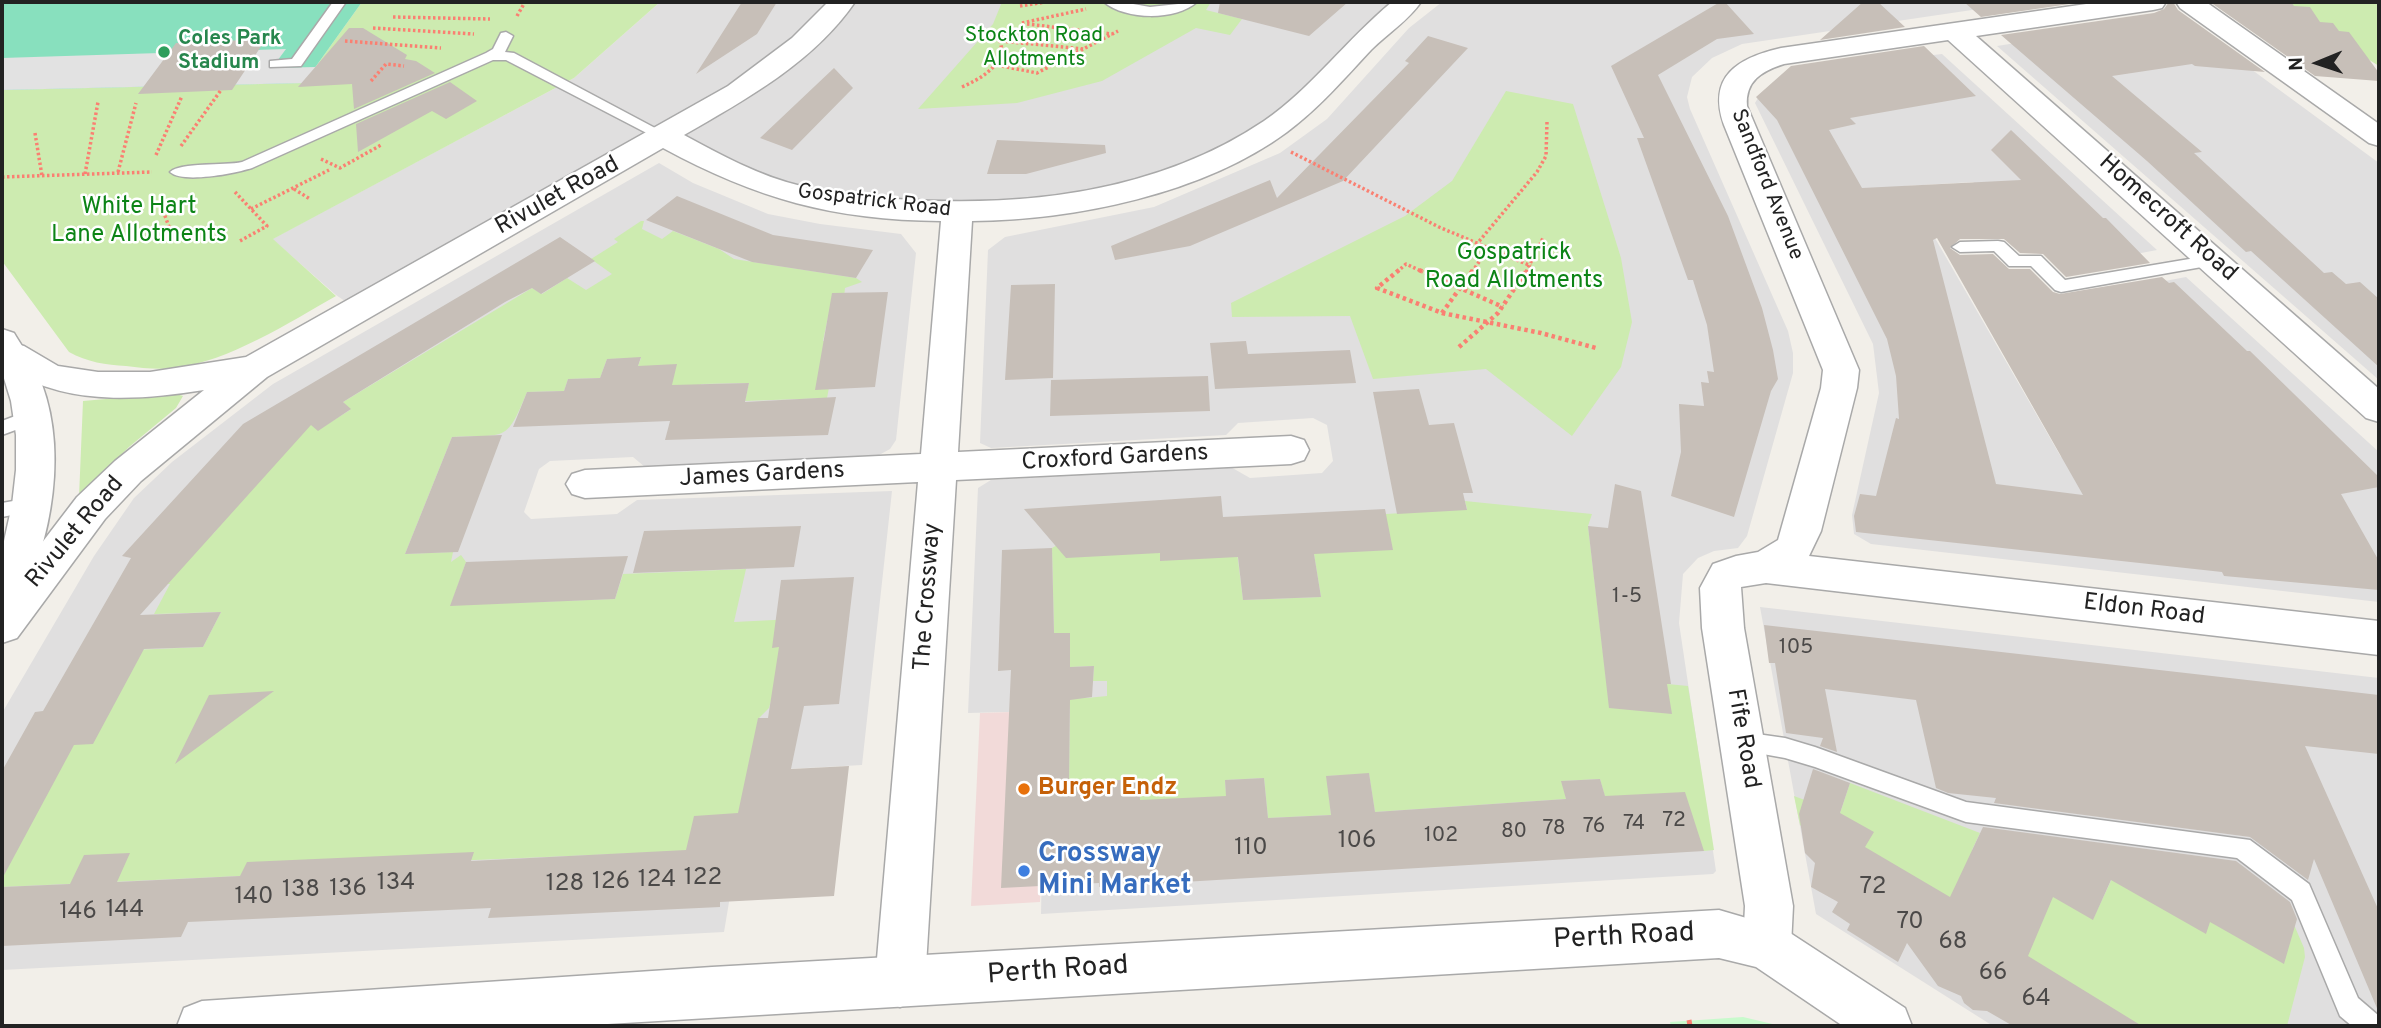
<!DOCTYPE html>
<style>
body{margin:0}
#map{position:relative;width:2381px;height:1028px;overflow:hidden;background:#f2efe9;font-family:Overpass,sans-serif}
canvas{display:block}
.frame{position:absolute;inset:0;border:4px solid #222;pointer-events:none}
.north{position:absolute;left:2283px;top:28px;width:70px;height:70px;-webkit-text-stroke:5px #fff;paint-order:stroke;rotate:268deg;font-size:19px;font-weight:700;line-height:28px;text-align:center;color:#222}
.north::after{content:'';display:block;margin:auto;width:24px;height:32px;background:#222;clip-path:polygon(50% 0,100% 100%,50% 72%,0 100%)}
</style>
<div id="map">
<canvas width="2381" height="1028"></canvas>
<div class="frame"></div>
<div class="north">N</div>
</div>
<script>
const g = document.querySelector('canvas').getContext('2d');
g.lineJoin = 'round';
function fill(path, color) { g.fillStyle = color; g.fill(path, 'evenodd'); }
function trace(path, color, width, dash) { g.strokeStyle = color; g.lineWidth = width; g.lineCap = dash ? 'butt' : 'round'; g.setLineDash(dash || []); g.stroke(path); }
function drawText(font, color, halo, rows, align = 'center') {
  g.font = font + ' Overpass,sans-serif'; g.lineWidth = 5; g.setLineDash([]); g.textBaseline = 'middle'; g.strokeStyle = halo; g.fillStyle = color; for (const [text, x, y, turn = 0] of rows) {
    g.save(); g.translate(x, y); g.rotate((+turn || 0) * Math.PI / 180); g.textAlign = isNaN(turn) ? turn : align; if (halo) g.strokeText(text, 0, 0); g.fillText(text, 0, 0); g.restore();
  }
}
const residential = new Path2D(`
 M660,2H1408L1238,148L1061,204L814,199L665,137L358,310L336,295L272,239L574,78Z
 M1442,2H2026L1742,44L1712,58L1692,77L1687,97L1690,109L1788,331L1793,353V373L1747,536L1738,548L1714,551L1698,558L1683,574L1679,623L1716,871L1713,874L1041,914L1045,711L968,713L978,488L991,480L1229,466L1250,478L1322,473L1333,461L1327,425L1313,418L1238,423L1226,435L991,448L980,443L988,250L1005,237L1154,207L1280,153L1327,119L1409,28Z
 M2180,17L2379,163V380L1997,46Z
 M1942,54L2157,250L2062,268L1973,182L1905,186L2061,457L2074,298L2186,277L2379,452V602L1871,544L1854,534L1852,515L1879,393L1873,344L1755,103L1761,93L1900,59Z
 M659,163L693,183L768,214L820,224L901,234L916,253L896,440L890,449L879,455L645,467L633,457L550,461L539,469L524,512L531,519L617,514L637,500L892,491L862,765L751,771L724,932L2,970V713L94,556L134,498L172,462L273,384Z
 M1760,607L2379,678V1026H1993L1816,914Z`);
const commercial = new Path2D(`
 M1045,711L1040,902L971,906L980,713Z`);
const grass = new Path2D(`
 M362,2H660L574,78L273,239L336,296C290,322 228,362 174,368C158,370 142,368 126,366C106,365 87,362 69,352L2,261V90L304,83Z
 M1002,2H1211L1206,10L1242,19L1230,35L1196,28L1102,81L1017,103L918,109L993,24Z
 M2276,2H2379V66Z
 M1506,91L1573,104L1621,258L1632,322L1621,367L1572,436L1486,369L1373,379L1350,316L1232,317L1231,303L1405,216L1452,181Z
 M641,221H644L642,229L662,239L673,231L719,249L734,259L856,278L862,282L845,288L842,316L828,317L823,341H838L827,398L745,401L749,383L701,384L695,404L638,366L641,358L607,359L600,378L568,379L564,391L527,392C506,444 506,434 452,437L405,554L453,552L451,562L461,555L466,562L451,605L615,599L623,574L746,569L734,622L794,619L769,708L758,719L744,814L686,851L334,866L240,876L2,887V878L102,686L132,650L203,647L221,612L154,614L170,584L146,585L160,564L214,533L304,419L318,430L350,410L343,402L532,288L542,294L567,278L586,290L612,274L591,259L618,242L614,239Z
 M174,393L183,396L176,408L129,447L79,497L83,401Z
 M1465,501L1592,514L1588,526L1606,678L1688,686L1714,850L1704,851L1605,797L1600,779L1562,781L1566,799L1375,812L1369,774L1327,776L1331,815L1268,818L1264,778L1225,780L1228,821L1140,800L1139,779L1069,783L1070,709L1067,692L1087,698L1107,696V681H1093L1094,666L1070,667V633H1054L1052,548L1059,544L1235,536L1243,600L1321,597L1314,554L1386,514L1467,509Z
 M1850,783L1980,833L1972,850L2093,919L2125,851L2295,927L2304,948L2305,957L2287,1026H2141L1825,843L1800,825L1794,796L1840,813Z`);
const park = new Path2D(`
 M1743,1017L1781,1026H1671L1670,1022Z`);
const pitch = new Path2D(`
 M2,2H362L304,83L2,90Z`);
const parking = new Path2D(`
 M286,49L272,68L316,67L304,83L2,90V58Z`);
const building = new Path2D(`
 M742,2H777L757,34L696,74Z
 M1220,2H1348L1309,36L1218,13Z
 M1720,2H1725L1754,34L1717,39L1658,75L1728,216L1762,308L1773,350L1778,379L1771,391L1734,517L1671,496L1681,452L1679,404L1704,406L1701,382L1709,383L1707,371L1714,372L1707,325L1693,280H1688L1637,138H1644L1611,66Z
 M1863,2H1878L1905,27L1820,40Z
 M1964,2H2083L1981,17Z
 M2169,2H2173L2178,10L2265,72L2195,66L2192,64L2112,76L2202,152L2194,153L2324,273L2332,272L2346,284L2360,282L2379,299V367L2251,251L2246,252L2147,161L2001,35L2154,13L2164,9Z
 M2210,2H2291L2294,6L2310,7L2320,22L2333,23L2339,31L2349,32L2379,73V81L2315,76Z
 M349,28H363L407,55L405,59L416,61L435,73L354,109L352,84L298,87Z
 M1428,36L1468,48L1343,181L1190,246L1115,260L1111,246L1270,180L1277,198L1409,63L1405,61Z
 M266,39L232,90L138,94L176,43Z
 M1924,46L1976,96L1850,118L1856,124L1829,130L1862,188L2021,180L1991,150L2011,130L2103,218H2106L2150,263L2066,277L2043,254L2020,253L2004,239H1960L1950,248L1960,255L1993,254L2009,269H2030L2053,292L2060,294L2162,277L2169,283L2174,282L2247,351H2250L2379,477V487L2341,494L2379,561V590L2224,576L2222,572L1856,532L1854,516L1860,494L1876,496L1896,418L1899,419L1896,376L1887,339L1777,120L1756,97L1791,66ZM1937,238L2083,495L1996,484L1933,240Z
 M834,68L853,88L792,150L760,138Z
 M450,82L477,101L446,119L432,111L358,152L356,124Z
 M997,140L1105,145L1106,153L1026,174H987Z
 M677,196L773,235L873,250L856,278L752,262L646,220Z
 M560,237L595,261L541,294L532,288L505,302L343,402L351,409L318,431L311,425L140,615L221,612L203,647L144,649L93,744L74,745L2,879V771L35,712L43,711L131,558L122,556L243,424Z
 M1055,284L1053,378L1005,380L1011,285Z
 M888,292L875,387L815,390L832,293Z
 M1246,341L1248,354L1350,350L1356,383L1215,389L1210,343Z
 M641,357L638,366L677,364L672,385L749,383L745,402L836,397L828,435L665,440L670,421L513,427L527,392L564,391L568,379L600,378L607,359Z
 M1208,376L1210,411L1050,416L1051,380Z
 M1419,389L1429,425L1454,423L1473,493H1463L1467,510L1397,514L1373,392Z
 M502,435L458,552L405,554L452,437Z
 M1615,484L1641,491L1671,684H1667L1672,714L1609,708L1588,526L1608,528Z
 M1221,496L1223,517L1385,509L1393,550L1314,554L1321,597L1243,600L1238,557L1160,561V553L1066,558L1024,509Z
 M801,526L794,567L633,573L644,531Z
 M1052,548L1054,633H1070V667L1094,666L1092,697L1070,700L1069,783L1139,779L1140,800L1226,796L1225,780L1264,778L1268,818L1331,815L1326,776L1369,773L1375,812L1566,799L1561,781L1600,779L1605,796L1685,792L1704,851L1099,887V883L1001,888L1011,670L998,671L1002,550Z
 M628,556L615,599L450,606L466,562Z
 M854,577L839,704L804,706L791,769L849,766L834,896L720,902V907L488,918L491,908L188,922L181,937L2,946V887L70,884L84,855L130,853L117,882L240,876L247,862L474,852L471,861L686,850L694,816L738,813L758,718H768L779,647L772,648L781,580Z
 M1764,625L2379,695V754L2305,746L2379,911V1013L2314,859L2308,880L2250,837L1994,803L1996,798L1948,793L1936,788L1916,700L1825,689L1837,752L1820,746L1823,738L1786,733L1775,663H1769Z
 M274,691L175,764L209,695Z
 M1813,769L1850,783L1840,813L1874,832L1865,847L1950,897L1983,827L2236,861L2290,902L2297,919L2284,964L2210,922L2206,934L2111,880L2093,920L2053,897L2028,956L2142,1026H2013L1987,1011L1973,1010L1964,1003L1961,996L1938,986L1907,943L1898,962L1847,930L1850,924L1832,912L1838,902L1811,887L1815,863L1805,853L1799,814Z`);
const pathFar2 = new Path2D(`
 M1020,6L1046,2
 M517,16L525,2
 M393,17L490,19
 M1022,23L1086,9
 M1027,24L1112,34
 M373,28L474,34
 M345,41L441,48
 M1001,41L1084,49
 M997,65L1037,73L1118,31
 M371,81L386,64L404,66
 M962,87C980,79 993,71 1003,54L998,32
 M35,133L42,176
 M181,146L221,90
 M1291,152L1439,227L1531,266
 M156,155L182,96
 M321,159L340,168L381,145
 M118,172L136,103
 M85,174L98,102
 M2,177L152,172
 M294,189L310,199
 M235,192L267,226L238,242
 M251,209L329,170
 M171,232L162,208L184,199
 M1476,245L1537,172L1546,156L1547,122
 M1397,272L1406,264L1423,272
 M1472,272L1488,249
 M1526,272L1543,238`);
const pathFar1 = new Path2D(`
 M1399,270L1377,288L1442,313L1541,333L1596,348
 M1419,270L1503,307
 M1442,313L1473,270
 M1459,347L1498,313L1527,270`);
const path = new Path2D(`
 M1689,1020L1690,1026`);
const service = new Path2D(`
 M333,2H346L301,66L270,67V61L292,59Z
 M1104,2H1122L1150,7L1197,2C1176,21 1125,20 1104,2Z
 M506,32L513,36L505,52L514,53L672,137L670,140H660L506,60H493L252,168C236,173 183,184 170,172C181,162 224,166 242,162L486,53L493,49L501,33Z
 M1998,241L2004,242L2019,256H2041L2065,280L2213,255L2221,260L2213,265L2061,292L2055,290L2031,266H2009L1994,251L1960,252L1952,247L1960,242Z
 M31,410L37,412L40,417L37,422L2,435V421Z
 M30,498L37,500L40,505L37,510L2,517V503Z
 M1743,732L1785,738L1815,747L1966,802L2250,840L2309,884L2358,998L2379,1016V1026H2352L2340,1016L2292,900L2237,858L1966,822L1815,767L1785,758L1735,749L1732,742L1735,735Z`);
const minor = new Path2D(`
 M828,2H855C814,62 745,100 684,135C721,155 759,176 801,186C831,194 864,196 896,199C1021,208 1157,193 1264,121C1312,88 1347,39 1392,2H1421C1409,20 1387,34 1371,50C1344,79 1319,108 1287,132C1203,194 1075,220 972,221L958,452L1291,436L1304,440L1309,450L1304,460L1291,464L956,480L925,982L918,1000L900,1007L882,1000L875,982L918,482L585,498L572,494L566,484L572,474L585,470L921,454L941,221C833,220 757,199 663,148L267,377L141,481L105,519L17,638L2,643V595L77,497L115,461L204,390C135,401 62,406 2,365V346L12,343L24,346L58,366L98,372H150L246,357L728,86L792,38Z
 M2100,2H2166L2162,8L2153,10L1976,36L2379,389V422L2366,418L1948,40L1784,64C1762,71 1745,81 1747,106L1859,370L1857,388L1821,531L1809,556L2379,621V655L1766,583L1741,587L1744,628L1793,906L1791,946L1784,963L1767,970L1750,963L1743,946L1745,906L1702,628L1700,588L1713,564L1736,556L1758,552L1778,540L1821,388L1823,370L1724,125C1707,76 1738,58 1781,48Z
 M2176,2H2206L2379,124V146L2369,143L2180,8Z`);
const tertiary = new Path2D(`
 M2,329L14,333C21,345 30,357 36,370C71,445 52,542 16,614L2,619V550L12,505L16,470V435L11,401L2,372Z
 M1719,910L1784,929L1905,1008L1912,1026H1843L1756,967L1719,958L574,1026H177L184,1008L202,1001L712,967Z`);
const markers = [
 [164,52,7,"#2e9e5b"],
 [1024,789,7,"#e8710a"],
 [1024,871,7,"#3f7fe0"]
];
const farParknames = [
 ["Stockton Road",1034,37],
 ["Allotments",1034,61]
];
const farLeisurenames = [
 ["Coles Park",178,40],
 ["Stadium",178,64]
];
const farStreetnames = [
 ["Sandford Avenue",1766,185,68],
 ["Gospatrick Road",874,202,7]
];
const numberNames = [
 ["1-5",1627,598],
 ["105",1796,649],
 ["72",1674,822],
 ["74",1634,825],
 ["76",1594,828],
 ["78",1554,830],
 ["80",1514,833],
 ["102",1441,837]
];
const streetNames = [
 ["Rivulet Road",558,197,-29],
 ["Homecroft Road",2167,219,42],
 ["Croxford Gardens",1115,459,-3],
 ["James Gardens",762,476,-3],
 ["Rivulet Road",76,533,-50],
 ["The Crossway",929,597,-86],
 ["Eldon Road",2144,611,7],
 ["Fife Road",1742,739,80]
];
const parkNames = [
 ["White Hart",139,208],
 ["Lane Allotments",139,236],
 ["Gospatrick",1514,254],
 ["Road Allotments",1514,282]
];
const foodNames = [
 ["Burger Endz",1038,789]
];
const nearNumbernames = [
 ["106",1357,842],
 ["110",1251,849],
 ["122",703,879],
 ["124",657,881],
 ["126",611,883],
 ["134",396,884],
 ["128",565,885],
 ["72",1873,888],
 ["136",348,890],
 ["138",301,891],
 ["140",254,898],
 ["144",125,911],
 ["146",78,913],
 ["70",1910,923],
 ["68",1953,943],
 ["66",1993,974],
 ["64",2036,1000]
];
const nearShopnames = [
 ["Crossway",1038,855],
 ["Mini Market",1038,887]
];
const nearStreetnames = [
 ["Perth Road",1624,938,-3],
 ["Perth Road",1058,972,-4]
];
fill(residential, '#e0dfdf');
fill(commercial, '#f2dad9');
fill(grass, '#cdebb0');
fill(park, '#c8facc');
fill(pitch, '#88e0be');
fill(parking, '#e2e2e2');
fill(building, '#c7bfb8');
trace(service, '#a9a9a9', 3);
trace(minor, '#a9a9a9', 3);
trace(tertiary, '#a9a9a9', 3);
trace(pathFar2, '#fa8072', 3.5, [2.5, 2.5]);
trace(pathFar1, '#fa8072', 4.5, [3.5, 3.5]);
trace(path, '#fa8072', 5, [4.5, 4.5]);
fill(service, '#fff');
fill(minor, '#fff');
fill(tertiary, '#fff');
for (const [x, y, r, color] of markers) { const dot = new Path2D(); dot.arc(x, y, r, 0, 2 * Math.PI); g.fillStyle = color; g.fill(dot); trace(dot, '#fff', 2.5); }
drawText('21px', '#0c8416', '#fff', farParknames);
drawText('bold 21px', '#27864d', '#fff', farLeisurenames, 'left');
drawText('21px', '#222', '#fff', farStreetnames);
drawText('21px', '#4b4948', null, numberNames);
drawText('24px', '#222', '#fff', streetNames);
drawText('24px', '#0c8416', '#fff', parkNames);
drawText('bold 24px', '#c56008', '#fff', foodNames, 'left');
drawText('24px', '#4b4948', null, nearNumbernames);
drawText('bold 28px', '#366cbe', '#fff', nearShopnames, 'left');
drawText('28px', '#222', '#fff', nearStreetnames);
</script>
